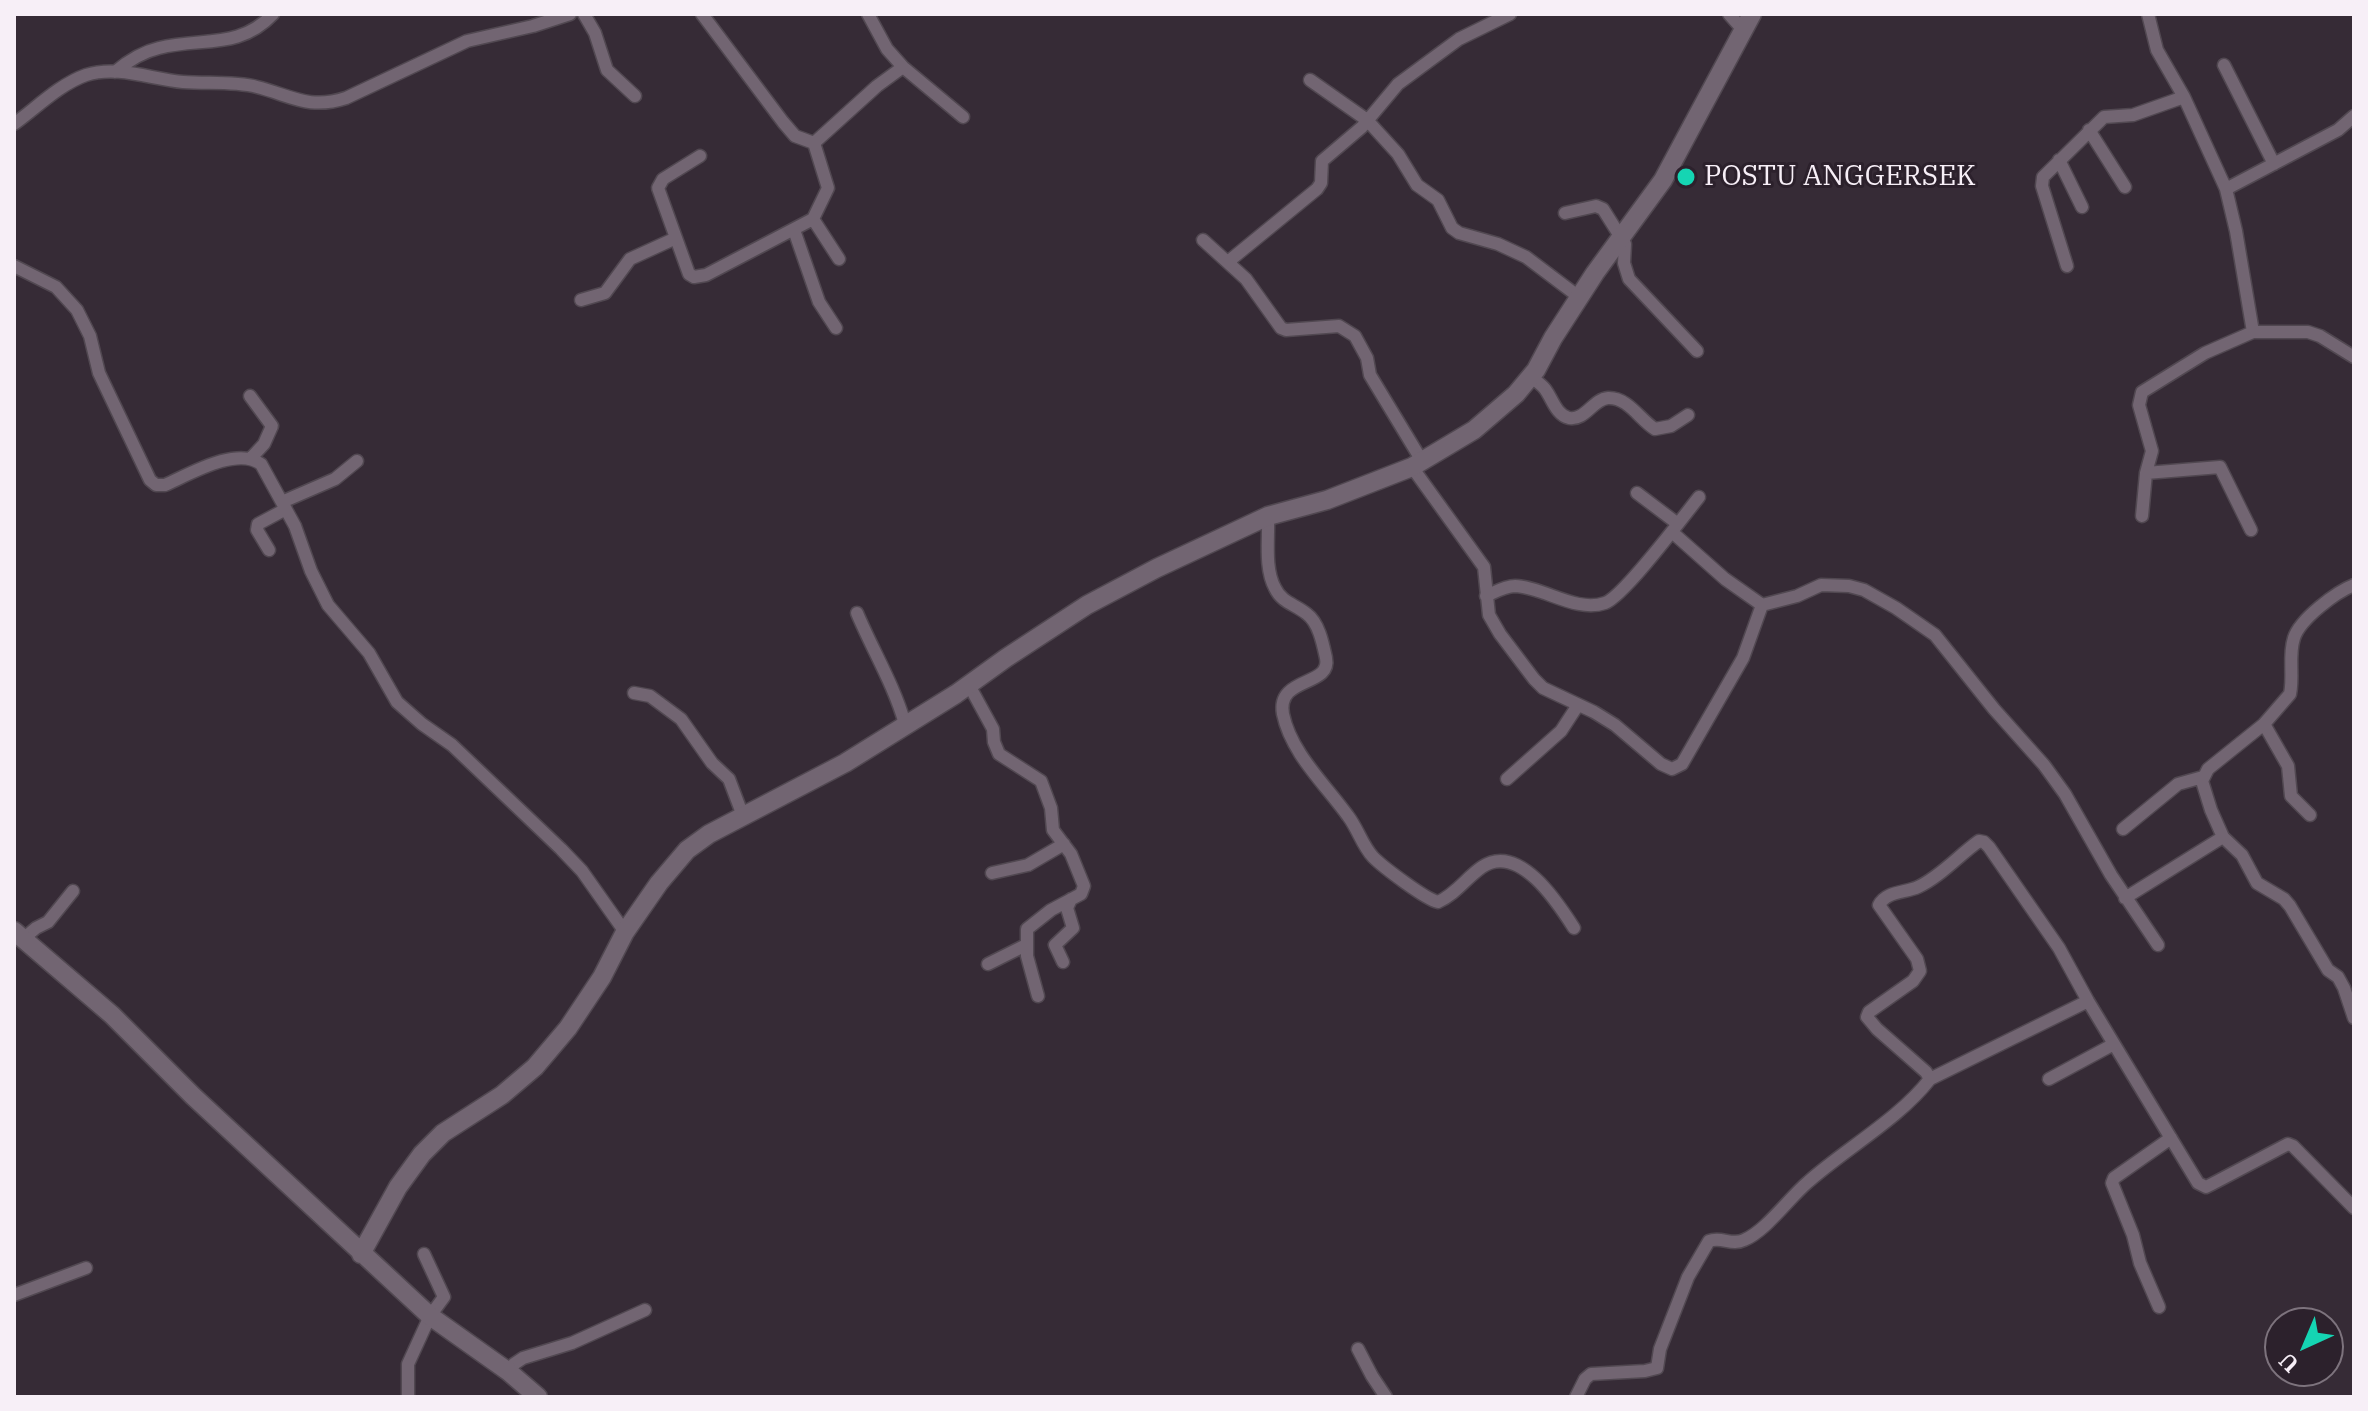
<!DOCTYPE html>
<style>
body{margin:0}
#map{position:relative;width:2368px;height:1411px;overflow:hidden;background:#362b36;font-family:"IBM Plex Serif",serif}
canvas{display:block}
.frame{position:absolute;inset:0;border:16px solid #f7eff7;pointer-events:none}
.north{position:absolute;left:2264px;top:1307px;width:80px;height:80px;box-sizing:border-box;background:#2c212c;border:2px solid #7d737d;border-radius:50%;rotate:224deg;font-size:22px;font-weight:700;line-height:32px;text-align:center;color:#f7eff7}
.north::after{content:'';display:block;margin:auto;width:28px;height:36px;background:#15d5b3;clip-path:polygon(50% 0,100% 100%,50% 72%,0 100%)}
</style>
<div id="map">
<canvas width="2368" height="1411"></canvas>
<div class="frame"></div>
<div class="north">U</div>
</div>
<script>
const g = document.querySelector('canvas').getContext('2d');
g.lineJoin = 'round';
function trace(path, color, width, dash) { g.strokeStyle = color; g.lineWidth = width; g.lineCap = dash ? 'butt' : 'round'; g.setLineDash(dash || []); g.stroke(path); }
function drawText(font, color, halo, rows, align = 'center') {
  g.font = font + ' "IBM Plex Serif",serif'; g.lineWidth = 6; g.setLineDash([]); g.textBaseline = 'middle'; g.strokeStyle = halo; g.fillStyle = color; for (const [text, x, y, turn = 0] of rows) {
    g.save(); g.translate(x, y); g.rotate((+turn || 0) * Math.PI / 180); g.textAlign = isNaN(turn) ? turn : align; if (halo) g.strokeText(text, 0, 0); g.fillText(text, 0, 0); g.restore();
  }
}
const street = new Path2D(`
 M584,14L595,33L607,70L635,96
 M868,14L887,49L903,67L963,117
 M1729,14L1744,31
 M2148,14L2157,50L2184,97L2226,189L2236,231L2253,332
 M2224,65L2274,164
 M115,72C129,60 142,52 159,48C202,37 239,50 273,14
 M1310,80L1367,120L1398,154L1417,185L1438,200L1452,228L1459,233L1498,244L1526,257L1579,297
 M14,124C36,108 60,84 86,75C117,65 151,79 183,82C207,84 233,81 257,87C292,96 309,110 346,98L467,41L533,26L570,14
 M2089,130L2125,187
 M814,143L877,86L903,67
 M700,156L663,179L658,188L689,274L694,277L706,275L813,219L828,188L814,143L795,136L783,122L702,14
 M2059,160L2082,207
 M2226,189L2338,130L2354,116
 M1565,213L1596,206L1603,209L1625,244L1624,263L1629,279L1697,351
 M813,219L839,259
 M794,230L819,302L836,328
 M1203,240L1246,279L1281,328L1286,330L1339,326L1355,336L1367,358L1370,375L1422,461
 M1229,261L1317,189L1321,183L1322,161L1362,127L1398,84L1459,39L1510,14
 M14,266L56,287L77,310L90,336L99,373L150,480L156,485H165C190,474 237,446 261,464L295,526L311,571L328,605L369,653L397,702L422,724L452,745L561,849L582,871L625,932
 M2067,266L2042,186L2043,177L2104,117L2133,115L2184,97
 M581,300L605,293L630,259L676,238
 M1531,377C1536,381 1541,384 1545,389C1552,398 1556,415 1569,418C1585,421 1593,399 1608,398C1628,397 1640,420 1655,429L1671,426L1688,415
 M250,396L272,426L264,444L252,457
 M1412,467L1484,567L1489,615L1500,634L1534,679L1543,688L1594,712L1615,725L1661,764L1672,769L1682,764L1743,658L1762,605L1797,596L1821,585L1849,586L1864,590L1896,608L1935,635L1994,709L2044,765L2065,794L2111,875L2158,945
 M2146,473L2220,467L2251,530
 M1637,493L1678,524
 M282,502L335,479L357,461
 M1268,516C1269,538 1264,568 1275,588C1282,603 1295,604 1307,614C1319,623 1323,644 1326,658C1332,687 1276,676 1283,714C1291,753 1325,784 1348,816C1358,829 1362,845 1373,857C1383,867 1425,899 1438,902C1456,894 1466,878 1482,867C1519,842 1558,903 1574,928
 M2142,516L2146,473L2152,451L2139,405L2142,392L2205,353L2253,332H2308L2320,336L2354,357
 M1672,532L1725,579L1762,605
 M269,550L257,530L258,524L286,509
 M2354,585C2336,592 2300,619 2294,638C2288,656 2294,675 2290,694L2264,724L2208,769L2202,781L2211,810L2223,837L2242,855L2257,883L2284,899L2290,906L2328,970L2338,977L2344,988L2354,1018
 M1486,596C1495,592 1505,586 1515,586C1544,587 1576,613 1605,603C1624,596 1683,517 1699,497
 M857,613C873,651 894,685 905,724
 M969,685L993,729L994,742L999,754L1041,781L1051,808L1053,830L1071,854L1084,886L1081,894L1051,910L1027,929V956L1038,996
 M634,693L650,696L681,719L712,763L729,779L743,816
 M2264,724L2288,766L2291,796L2310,815
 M1507,779L1561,731L1578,705
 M2123,829L2178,784L2203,777
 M992,873L1028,865L1064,844
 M2125,898L2223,837
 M23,939L36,928L48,922L73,891
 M1063,962L1055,945L1073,928L1067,908L1071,899
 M988,964L1026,945
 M1930,1079L2088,1001
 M2049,1079L2114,1044
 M14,1295L86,1268
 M2159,1307L2140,1263L2133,1235L2112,1183L2114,1178L2171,1138
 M1358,1349L1372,1376L1386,1397
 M509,1372L514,1364L523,1358L572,1343L645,1310
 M408,1397V1364L430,1316L444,1297L424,1254
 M1576,1397L1585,1379L1591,1374L1645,1371L1657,1368L1660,1349L1688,1277L1709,1241C1721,1236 1732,1246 1744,1240C1766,1231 1789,1198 1808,1182C1845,1149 1899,1119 1930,1079L1926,1072L1877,1029L1867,1017L1869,1012L1913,981L1920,971L1917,959L1879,905C1886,891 1905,893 1918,887C1940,877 1959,855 1979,841L1984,842L1989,847L2059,948L2088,1001L2198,1183L2206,1187L2212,1184L2288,1144L2293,1146L2354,1208`);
const secondary = new Path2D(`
 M14,931L112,1015L193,1096L430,1316L509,1372L538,1397
 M361,1254L398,1187L422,1154L443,1133L502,1095L535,1067L568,1028L602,977L625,932L659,883L687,850L709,834L845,763L956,694L1006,658L1087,605L1157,568L1268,516L1327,500L1412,467L1474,430L1516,394L1536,370L1553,338L1595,273L1663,180L1752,14`);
const markers = [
 [1686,177,10,"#15d5b3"]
];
const poiNames = [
 ["POSTU ANGGERSEK",1704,177]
];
trace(street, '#514851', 15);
trace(secondary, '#514851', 21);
trace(street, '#726572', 12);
trace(secondary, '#726572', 18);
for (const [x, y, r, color] of markers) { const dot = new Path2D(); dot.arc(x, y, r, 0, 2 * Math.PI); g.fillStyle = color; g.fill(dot); trace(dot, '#2c212c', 3); }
drawText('28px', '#f7eff7', '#2c212c', poiNames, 'left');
</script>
